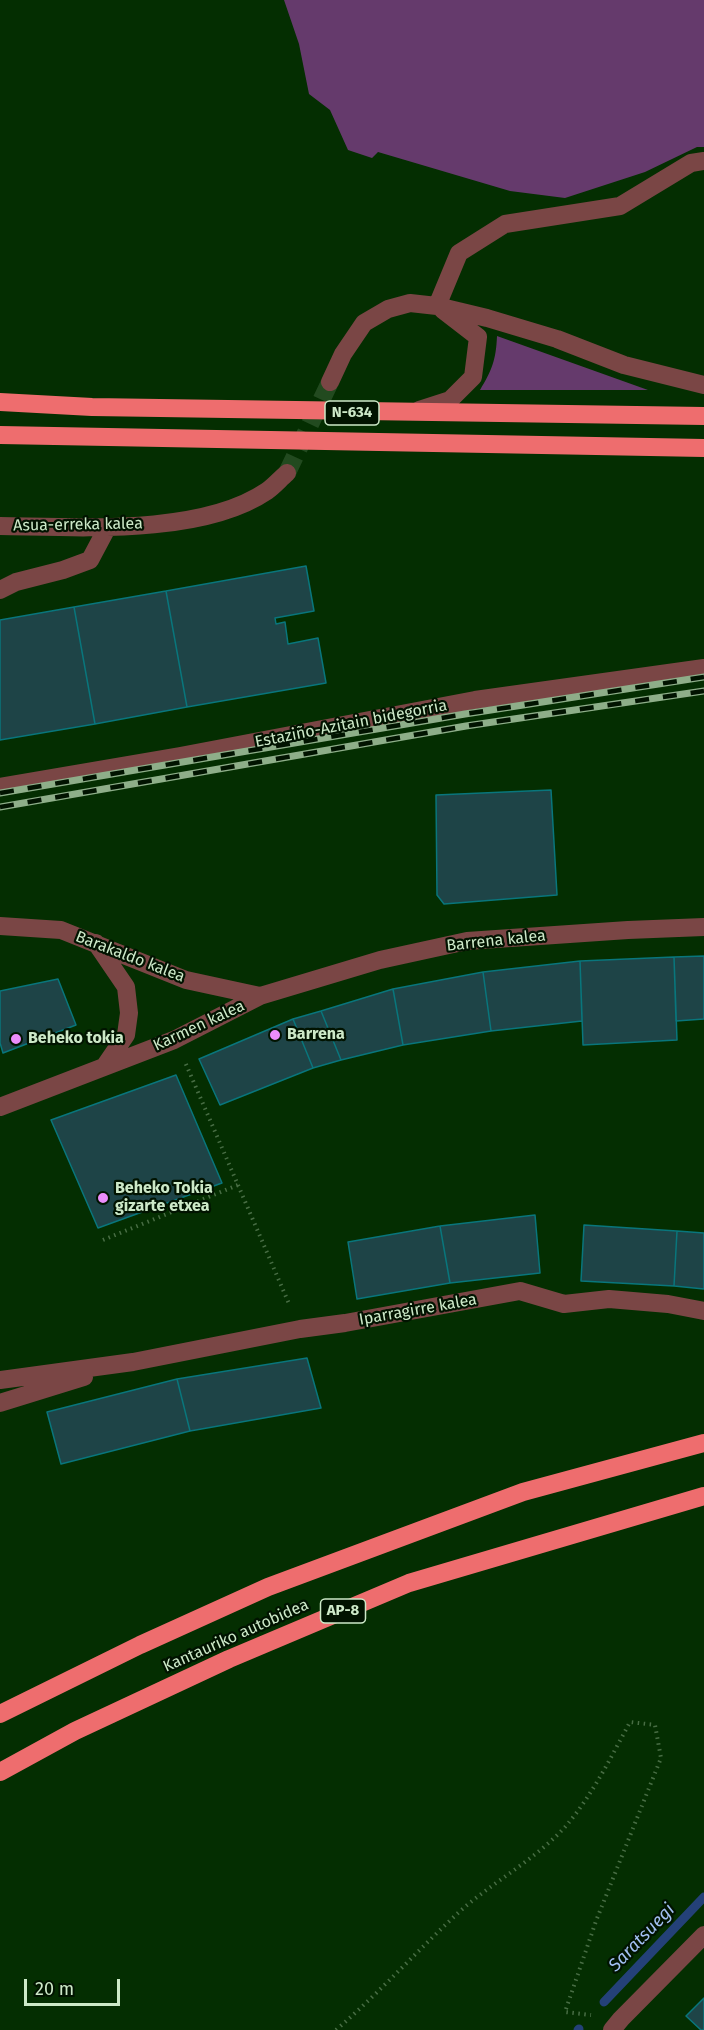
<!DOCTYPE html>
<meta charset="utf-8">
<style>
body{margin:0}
#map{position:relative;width:704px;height:2030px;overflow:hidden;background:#042e01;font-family:"Fira Sans",sans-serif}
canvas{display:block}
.scale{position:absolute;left:24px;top:1979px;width:96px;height:27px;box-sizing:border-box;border:3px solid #cde9c8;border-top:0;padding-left:8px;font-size:18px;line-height:21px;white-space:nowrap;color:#cde9c8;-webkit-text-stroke:4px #011300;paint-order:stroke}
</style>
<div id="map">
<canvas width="704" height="2030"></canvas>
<div class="scale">20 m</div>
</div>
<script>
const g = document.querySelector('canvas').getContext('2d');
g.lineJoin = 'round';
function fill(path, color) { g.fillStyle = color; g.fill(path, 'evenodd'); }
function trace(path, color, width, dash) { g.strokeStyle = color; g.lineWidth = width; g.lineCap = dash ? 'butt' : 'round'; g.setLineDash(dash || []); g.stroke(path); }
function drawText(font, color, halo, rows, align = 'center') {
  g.font = font + ' "Fira Sans",sans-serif'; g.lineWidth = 4.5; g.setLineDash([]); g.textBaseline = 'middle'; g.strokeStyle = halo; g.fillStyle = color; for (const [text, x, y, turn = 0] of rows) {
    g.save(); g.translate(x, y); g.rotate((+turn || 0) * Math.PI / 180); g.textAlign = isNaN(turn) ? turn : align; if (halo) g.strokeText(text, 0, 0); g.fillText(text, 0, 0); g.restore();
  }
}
const green = new Path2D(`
 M284,0H704V147H697L645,172L565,198L510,191L378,152L372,158L348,150L330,110L309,94L299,44Z
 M497,336L648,390H480C492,370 496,360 497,336Z`);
const stream = new Path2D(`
 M604,2002L704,1897
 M578,2030L579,2029`);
const building = new Path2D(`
 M306,566L314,611L275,618L276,624L285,622L288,644L318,638L326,683L187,707L166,591Z
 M166,591L187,707L95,724L74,607Z
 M74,607L95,724L0,740V620Z
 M551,790L557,895L444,904L437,895L436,795Z
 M704,956V1019L676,1021L674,957Z
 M674,957L677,1040L583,1045L580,961Z
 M580,961L582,1021L491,1031L483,972Z
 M483,972L491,1031L403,1045L393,989Z
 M58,979L76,1025L3,1053L0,1043V991Z
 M393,989L403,1045L341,1060L321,1011Z
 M321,1011L341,1060L313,1068L293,1019Z
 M293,1019L313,1068L220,1105L199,1059Z
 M176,1075L222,1183L98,1228L51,1120Z
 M535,1215L540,1273L450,1283L440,1226Z
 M584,1225L677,1231L674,1286L581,1281Z
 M440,1226L450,1283L357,1299L348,1242Z
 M677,1231L704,1233V1289L674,1286Z
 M307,1358L321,1408L190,1431L177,1379Z
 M177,1379L190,1431L61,1464L47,1412Z
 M704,1998V2030H701L686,2016Z`);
const minorTunnel = new Path2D(`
 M287,473L330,382`);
const path = new Path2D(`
 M238,1185L290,1306
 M103,1240L238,1185L185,1062
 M336,2030C379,1993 417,1951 458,1913C491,1883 535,1860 565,1827C592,1796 611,1757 630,1722L655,1725L661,1758L596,1921L565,2012L591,2015`);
const minor = new Path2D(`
 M437,306L459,253L505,224L620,206L691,163L704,161
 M330,382L343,354L364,323L388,309L410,303L437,306L487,318L557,339L624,365L704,385
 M419,410L450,400L473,377L478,337L443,310
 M0,526C76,527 201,536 267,491C274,486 280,479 287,473
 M0,590L16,582L63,570L90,560L107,528
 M0,787L180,756L475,700L704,668
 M0,926L61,930L186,980L260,996
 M96,943L126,987L129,1013L126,1035L104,1067
 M0,1107L174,1040L260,996L380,960L467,941L628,930L704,927
 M0,1380L133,1362L300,1329L345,1323L520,1291L564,1304L609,1299L668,1304L704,1311
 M0,1403L84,1377
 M612,2030L621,2019L704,1935`);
const highway = new Path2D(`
 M0,402L92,407L704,416
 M0,435L704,448
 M0,1714L140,1645L268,1587L523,1492L704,1443
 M0,1772L75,1731L229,1659L409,1583L704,1496`);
const rail = new Path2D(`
 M0,793L465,714L704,677
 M0,807L466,726L704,691`);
const markers = [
 [275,1035,6,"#eb8dfb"],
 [16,1039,6,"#eb8dfb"],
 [103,1198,6,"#eb8dfb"]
];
const shields = [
 [352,413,54],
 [343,1611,45]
];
const shieldNames = [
 ["N-634",352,413],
 ["AP-8",343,1611]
];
const streetNames = [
 ["Asua-erreka kalea",78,525,-1],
 ["Estaziño-Azitain bidegorria",351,724,-11],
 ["Barrena kalea",496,941,-6],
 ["Barakaldo kalea",130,957,21],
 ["Karmen kalea",199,1026,-25],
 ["Iparragirre kalea",418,1310,-10],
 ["Kantauriko autobidea",236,1636,-24]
];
const poiNames = [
 ["Barrena",287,1035],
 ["Beheko tokia",28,1039],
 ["Beheko Tokia",115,1189],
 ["gizarte etxea",115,1207]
];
const waterNames = [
 ["Saratsuegi",642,1938,-46]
];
fill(green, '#653a6c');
trace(stream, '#244178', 9);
fill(building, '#1e4447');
trace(building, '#09767c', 1.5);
trace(minorTunnel, '#224a1f', 18, [18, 9]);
trace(path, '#486d44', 4, [1.5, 4.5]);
trace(minor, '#7a4645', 18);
trace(highway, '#ee6d6e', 18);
trace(rail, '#8eae89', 7);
trace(rail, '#011300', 4.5, [14]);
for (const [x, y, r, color] of markers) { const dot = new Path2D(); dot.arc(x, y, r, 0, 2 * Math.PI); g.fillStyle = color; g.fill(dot); trace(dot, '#011300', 2); }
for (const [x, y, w] of shields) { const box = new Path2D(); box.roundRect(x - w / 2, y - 12, w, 24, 4.5); g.fillStyle = '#011300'; g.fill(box); trace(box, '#cde9c8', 1.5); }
drawText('bold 15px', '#cde9c8', null, shieldNames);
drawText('16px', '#cde9c8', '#011300', streetNames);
drawText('bold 16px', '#cde9c8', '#011300', poiNames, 'left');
drawText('italic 18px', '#a2bff1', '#011300', waterNames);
</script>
